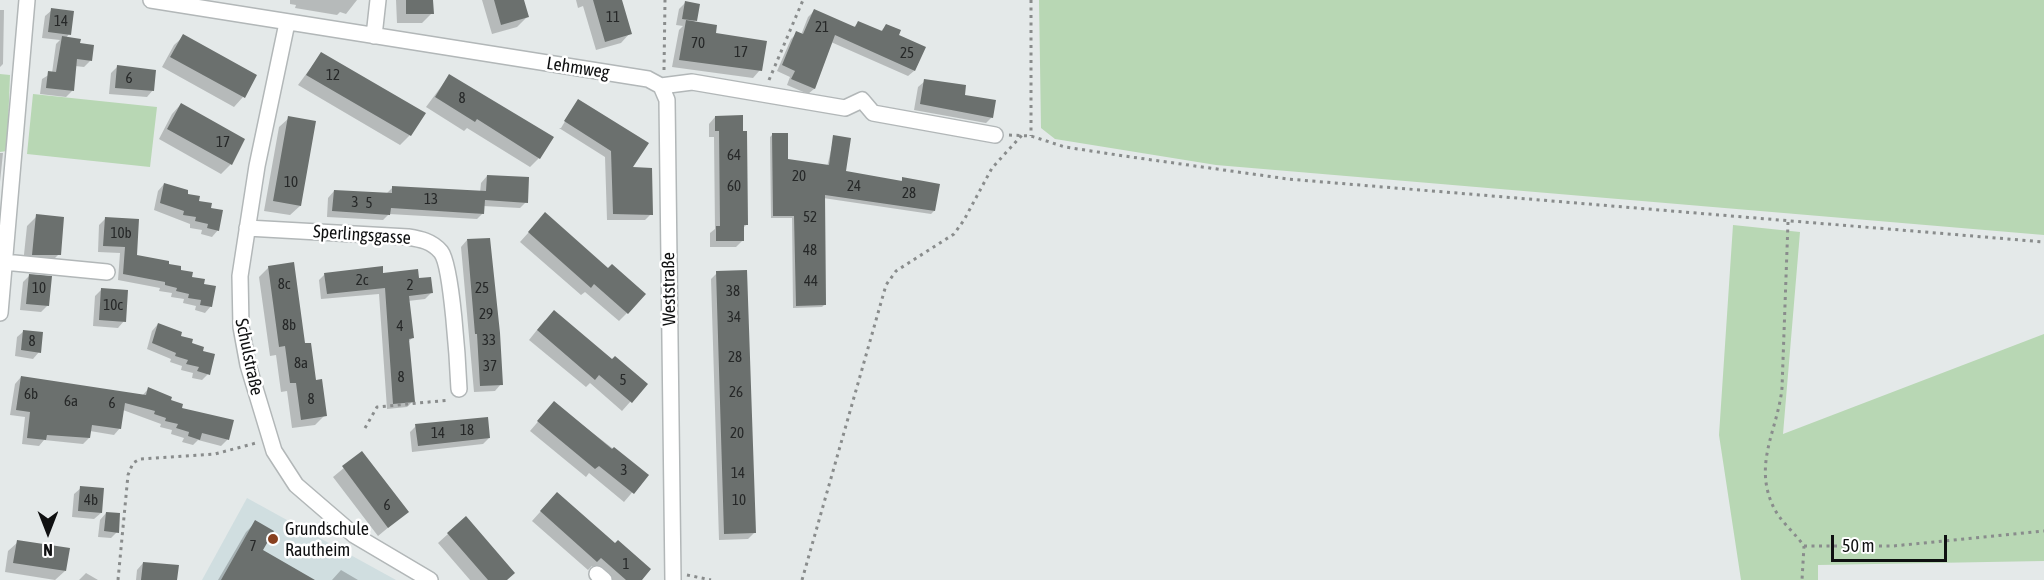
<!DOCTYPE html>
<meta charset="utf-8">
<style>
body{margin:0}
#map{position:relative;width:2044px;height:580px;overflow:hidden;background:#e4e9e9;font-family:"Asap Condensed",sans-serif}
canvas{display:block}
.north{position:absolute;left:18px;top:502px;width:60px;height:60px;-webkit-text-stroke:4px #fff;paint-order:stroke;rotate:180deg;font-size:16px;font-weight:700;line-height:24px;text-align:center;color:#0f1011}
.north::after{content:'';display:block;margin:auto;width:21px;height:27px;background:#0f1011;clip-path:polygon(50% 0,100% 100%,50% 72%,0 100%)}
.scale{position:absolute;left:1831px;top:535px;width:116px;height:27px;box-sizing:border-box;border:3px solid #0f1011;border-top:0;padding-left:8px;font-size:18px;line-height:21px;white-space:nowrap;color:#0f1011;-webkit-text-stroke:4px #fff;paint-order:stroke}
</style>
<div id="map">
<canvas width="2044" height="580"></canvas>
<div class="north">N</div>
<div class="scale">50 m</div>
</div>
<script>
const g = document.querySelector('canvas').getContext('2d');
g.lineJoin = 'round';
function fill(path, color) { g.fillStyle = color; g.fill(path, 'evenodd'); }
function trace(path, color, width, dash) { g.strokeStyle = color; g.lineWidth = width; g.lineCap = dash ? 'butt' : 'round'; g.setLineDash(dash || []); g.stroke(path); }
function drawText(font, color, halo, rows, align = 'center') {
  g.font = font + ' "Asap Condensed",sans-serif'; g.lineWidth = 5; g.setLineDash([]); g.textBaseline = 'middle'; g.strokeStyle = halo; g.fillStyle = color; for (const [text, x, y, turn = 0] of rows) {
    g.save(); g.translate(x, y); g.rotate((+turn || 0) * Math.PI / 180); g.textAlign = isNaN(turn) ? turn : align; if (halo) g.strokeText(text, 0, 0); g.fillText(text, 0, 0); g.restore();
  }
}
const built = new Path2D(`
 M247,498L396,580H202Z`);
const green = new Path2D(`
 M1039,0H2044V235L1216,165L1055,139L1041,128Z
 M0,74L10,75L7,151L0,152Z
 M33,94L157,107L150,167L27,154Z
 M1733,225L1800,232L1783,434L2044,334V561L1818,565V580H1741L1719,435Z`);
const shadow = new Path2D(`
 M290,0H357L346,14L340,12L337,15L295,8L296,5L290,4Z
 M396,0H432V13L422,23H397Z
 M482,0H522L527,17L517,27L492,34Z
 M576,0H621L630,33L621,43L596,50L583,6L578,8Z
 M685,3L695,21L693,23L714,35L760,70L753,78L672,67L679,30L683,26L676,25L679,9Z
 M0,10H4L3,64L0,67Z
 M52,10L69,34L66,38L79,44L90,61L84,67L75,66L72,91L66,97L40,94L42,79L52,73L56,44L60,40L42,38L45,16Z
 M814,11L853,28L858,23L880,32L886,26L897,36L914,71L908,76L831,42L814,89L808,94L787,85L790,77L777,71L791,39L797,33L801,35L808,17Z
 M184,36L243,97L234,107L162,67L174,45Z
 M321,54L423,113L410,135L400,145L298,85Z
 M117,67L153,90L147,97L109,94L111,73Z
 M449,76L539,158L530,167L467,128L464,131L426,107Z
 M925,81L963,96L992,117L986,123L914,110L918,87Z
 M578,100L630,169L651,214L645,220H607L605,157L559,128H561Z
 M181,104L231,164L221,174L159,139L172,114Z
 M715,117L747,224L742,229L743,240L736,247H710V233L715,229L714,137H709V124Z
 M289,118L300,206L290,215L264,211L279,127Z
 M773,134L786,160L827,167L834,137L844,172L900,182L903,179L934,211L931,214L823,198L825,304L822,307L793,308L792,218H771L770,137Z
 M0,153H3L0,182Z
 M487,176L526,202L520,208L483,206V213L477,219L389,214L383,220L327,217L328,198L334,191L386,194L393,187L480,193L481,183Z
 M164,184L209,209L218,230L212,237L201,234L202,230L190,228V224L154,210L158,191Z
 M37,216L59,254L49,264H23L27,226Z
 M105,219L136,256L167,265L202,285L211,306L205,313L195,310L196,306L183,303L184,299L171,297L172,293L159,291L160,288L118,280L120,253L98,252L99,225Z
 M537,223L627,313L619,321L585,292L581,295L520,242Z
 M467,240L501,384L495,391L474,392L461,247Z
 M269,267L304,345L325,415L315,425L292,428L287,391L281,392L276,355L270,356L259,277Z
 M717,273L755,532L748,539L719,540L711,279Z
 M325,274L417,280L431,293L425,299L408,301L413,337L408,342L413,401L407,407L387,409L379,294L321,299L319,280Z
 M29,276L48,305L41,312L20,310L23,282Z
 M102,289L124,321L118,328L93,326L95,296Z
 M545,320L612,361L646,384L622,411L590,383L586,387L529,340Z
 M158,324L190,344L208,374L202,380L192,378L193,373L181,370L182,366L170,362L171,359L147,349L152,331Z
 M24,331L39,352L33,359L15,356L17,337Z
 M21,377L142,396L148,389L180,409L232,421L227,440L221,446L198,440L193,445L182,442L184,438L171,434L172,430L160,427L161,424L123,410L120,428L114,435L90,431L89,438L83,444L44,440L39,446L22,444L25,417L10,415L15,384Z
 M554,403L647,475L624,502L589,473L586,477L530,431Z
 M416,426L489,438L483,444L412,452L410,432Z
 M362,453L407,512L378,536L333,477Z
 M81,488L101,513L94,519L72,517L74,494Z
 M549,502L640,580H608L592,566L588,570L532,521Z
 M106,513L117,532L111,538L98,537L100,520Z
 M256,522L261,551L312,580H218L246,532Z
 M448,534L506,580H470L438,543Z
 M18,542L65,571L55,580L5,572L8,551Z
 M143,563L176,580H136L137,570Z
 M341,570L358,580H332Z
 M86,573L98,580H79Z`);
const building = new Path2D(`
 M406,0H433L434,14H406Z
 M494,0H524L529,17L501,25Z
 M593,0H622L632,34L605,42Z
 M685,1L700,4L697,21L682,19Z
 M51,8L74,11L71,35L48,32Z
 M814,9L855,27L858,21L882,31L886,24L901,30L899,35L926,47L915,71L835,35L815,89L791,79L795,71L782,65L796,31L803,34Z
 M686,20L717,25L716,33L767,41L762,71L679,60Z
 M183,34L257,75L245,98L170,57Z
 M62,36L81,39L80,43L94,45L92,61L77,59L74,91L46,88L48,71L56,72Z
 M321,52L426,113L411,136L306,75Z
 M117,65L156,70L154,91L115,88Z
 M449,74L554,137L540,159L477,119L475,122L435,97Z
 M924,79L966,85L965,95L996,100L993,118L920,104Z
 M578,99L649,143L633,167L652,168L653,215L613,214L611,151L564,121Z
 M181,103L245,139L232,165L167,129Z
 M743,115V131H747L748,225H744V241H716V226H720L719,131H715V116Z
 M288,116L316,121L301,206L273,201Z
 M772,133H788V159L829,165L833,135L851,138L846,171L902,181V177L940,184L935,211L825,195L826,305L796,306L794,216H773Z
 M487,175L529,177L528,203L485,200L484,214L391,208L390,215L332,211L334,190L392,193V186L486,191Z
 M164,183L188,190V194L200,196L199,201L212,203L211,208L223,210L219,231L207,228L208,224L195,221L196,217L183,215L184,211L160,203Z
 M545,212L608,268L612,264L646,294L628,314L594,284L591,288L528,232Z
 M36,214L64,217L61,255H32Z
 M105,217L139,219L137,255L169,261V264L181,266V270L193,272L192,277L205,279L204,284L216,286L212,307L200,305L201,300L188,298L189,294L176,291L177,288L165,285V282L123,274L125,247L103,246Z
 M490,238L500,333L503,385L480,386L477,334H475L467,239Z
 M294,262L305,343H311L316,380L322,379L327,416L301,420L296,383H290L285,346L279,347L268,266Z
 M383,266V273L418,269L419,278L431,277L433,293L409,296L414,338L409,339L415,402L393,404L385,288L327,294L324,273Z
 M747,270L756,533L724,534L716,271Z
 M29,274L52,276L49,306L26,304Z
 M101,288L128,290L126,322L99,320Z
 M554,310L612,359L615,356L648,384L632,403L599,375L595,380L537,330Z
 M158,323L182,332L181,336L193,339L192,343L204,347L203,351L215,354L210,375L197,371L199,367L186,364L188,360L175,356L176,353L152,343Z
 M23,330L43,332L41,353L21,350Z
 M21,376L146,395L148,387L172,397L171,400L183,404L182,408L234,420L229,440L202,433L200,440L188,436L189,432L176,428L178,424L165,421L166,418L154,414L155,411L125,403L121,429L92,425L90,438L47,435L46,440L27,438L30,412L16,410Z
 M554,401L612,449L614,447L649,475L634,494L599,466L595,469L537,421Z
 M488,417L490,438L418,446L415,424Z
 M362,451L409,512L388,528L342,466Z
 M80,486L104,488L102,513L78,511Z
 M557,492L615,543L618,540L651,569L642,580H626L601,558L597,562L540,511Z
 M106,512L120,513L119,533L104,531Z
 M466,516L515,573L507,580H488L447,533Z
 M255,520L274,531L263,550L315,580H221Z
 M17,540L70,548L66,571L13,563Z
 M143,562L179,565L177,580H141Z`);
const path = new Path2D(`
 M1031,0V136
 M664,70L665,0
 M769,80L803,0
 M1009,135L1031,136L1065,147L1124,156L1288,179L2044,242
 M1788,222L1782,388C1778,429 1753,463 1773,506C1779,520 1795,533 1804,546L1802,580
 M365,428L377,407L450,400
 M1804,546H1893L2044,531
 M687,575L711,580
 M118,580L128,475L133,463L140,459L215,454L256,443
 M802,580L886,285L896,271L954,234L964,220L992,168L1022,135`);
const minor = new Path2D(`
 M151,0L648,79L661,86L692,82L845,108L862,100L873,113L995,135
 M287,23L257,166L240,276L241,327L248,365L274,451L296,485L354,535L430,580
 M374,36L378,0
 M661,86L667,100L673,580
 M247,228L408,237C420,239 432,241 441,252C452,266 458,366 459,389
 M4,262L107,272
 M0,313L27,0
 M597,574L604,580`);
const markers = [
 [273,539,6,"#88401f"]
];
const numberNames = [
 ["11",613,17],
 ["14",61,21],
 ["21",822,27],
 ["70",698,43],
 ["17",741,52],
 ["25",907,53],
 ["12",333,75],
 ["6",129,78],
 ["8",462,98],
 ["17",223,142],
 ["64",734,155],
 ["20",799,176],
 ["10",291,182],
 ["60",734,186],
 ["24",854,186],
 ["28",909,193],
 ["13",431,199],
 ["3",355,202],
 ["5",369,203],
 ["52",810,217],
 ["10b",121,233],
 ["48",810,250],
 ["2c",362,280],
 ["44",811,281],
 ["8c",284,284],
 ["2",410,285],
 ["10",39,288],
 ["25",482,288],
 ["38",733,291],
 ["10c",113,305],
 ["29",486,314],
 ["34",734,317],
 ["8b",289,325],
 ["4",400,326],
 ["33",489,340],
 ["8",32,341],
 ["28",735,357],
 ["8a",301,363],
 ["37",490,366],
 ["8",401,377],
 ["5",623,380],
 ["26",736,392],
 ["6b",31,394],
 ["8",311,399],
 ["6a",71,401],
 ["6",112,403],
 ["18",467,430],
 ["14",438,433],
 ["20",737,433],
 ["3",624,470],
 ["14",738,473],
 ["4b",91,500],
 ["10",739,500],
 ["6",387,505],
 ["7",253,546],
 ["1",626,564]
];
const streetNames = [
 ["Lehmweg",578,68,9],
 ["Sperlingsgasse",362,235,4],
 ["Weststraße",669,289,-91],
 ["Schulstraße",249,357,78]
];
const poiNames = [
 ["Grundschule",285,529],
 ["Rautheim",285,550]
];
fill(built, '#d0dee0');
fill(green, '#b8d7b4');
fill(shadow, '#0003');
fill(building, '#6b706e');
trace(minor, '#b2b7b8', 18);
trace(path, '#898c8c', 3, [3, 4.5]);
trace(minor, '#fff', 15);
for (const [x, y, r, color] of markers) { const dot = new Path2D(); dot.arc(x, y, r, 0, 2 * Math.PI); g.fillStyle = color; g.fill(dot); trace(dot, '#fff', 2); }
drawText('15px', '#262828', null, numberNames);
drawText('18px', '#0f1011', '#fff', streetNames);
drawText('18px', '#0f1011', '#fff', poiNames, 'left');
</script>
